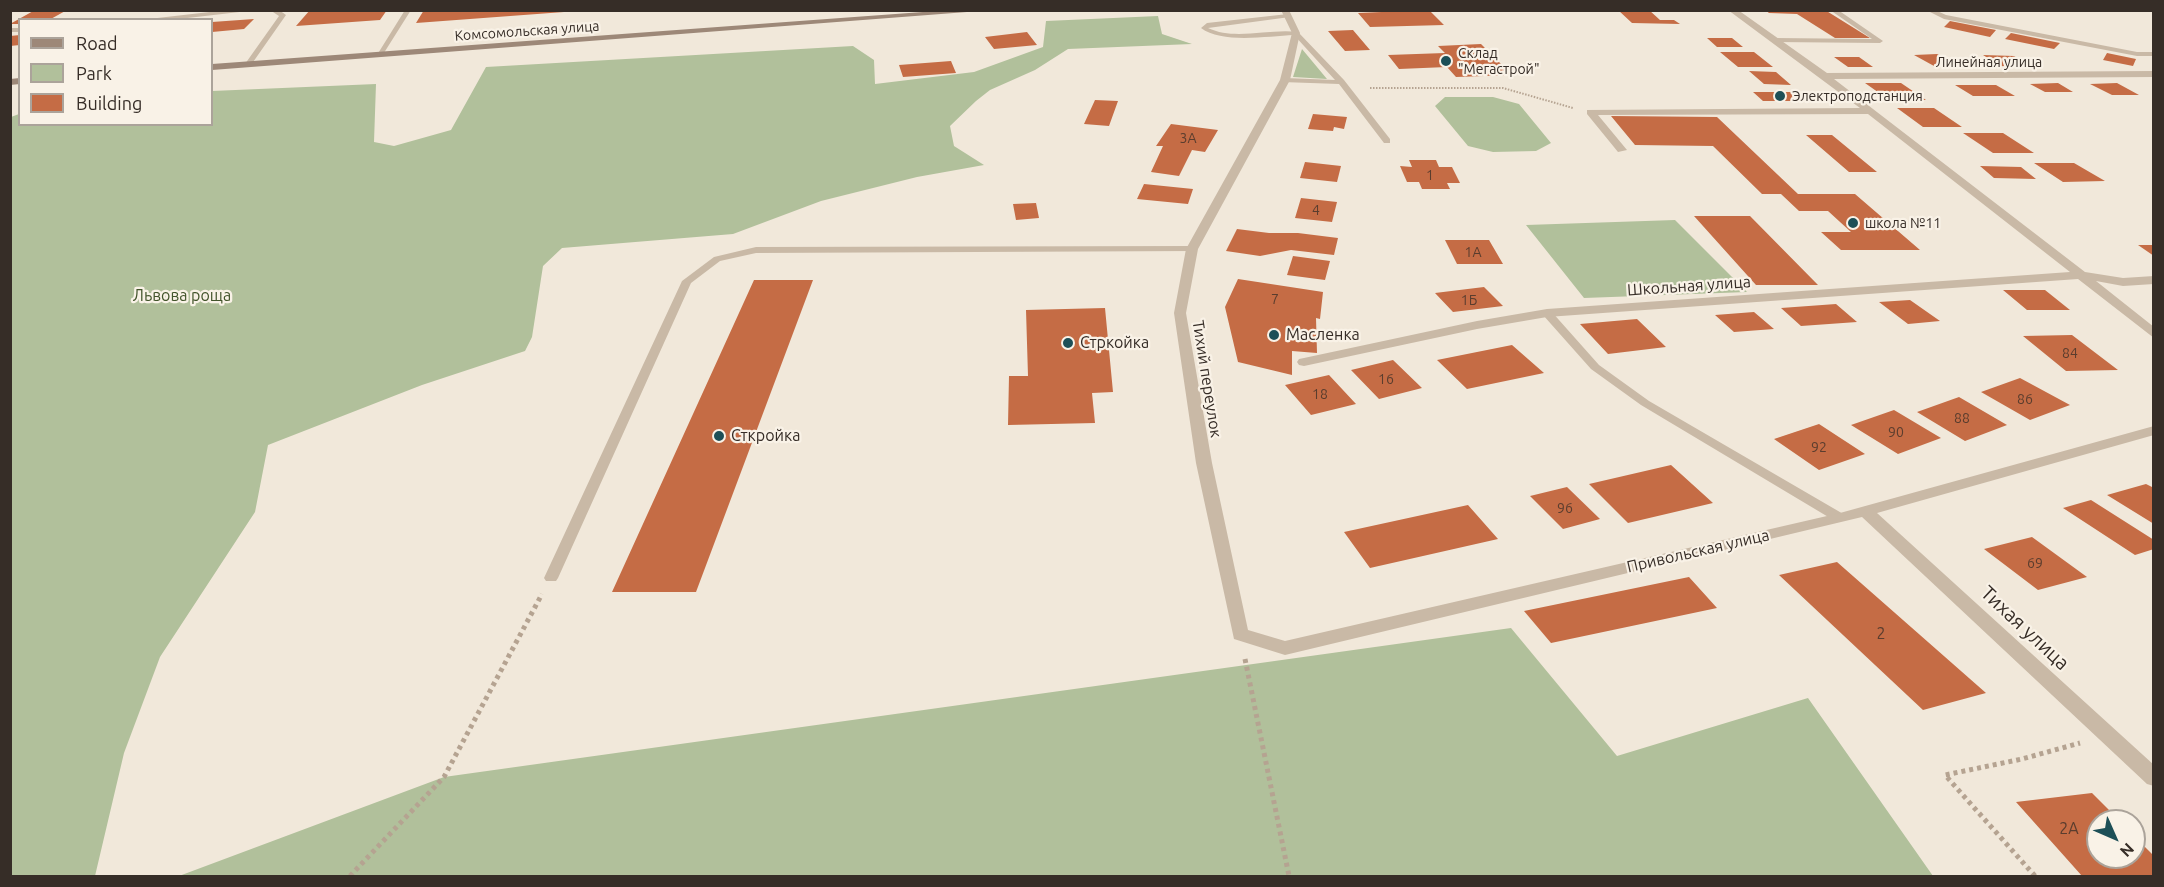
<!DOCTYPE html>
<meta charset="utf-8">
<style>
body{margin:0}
#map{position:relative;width:2164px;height:887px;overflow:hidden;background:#f1e8da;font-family:Ubuntu,sans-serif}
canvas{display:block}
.frame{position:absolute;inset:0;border:12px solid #362d27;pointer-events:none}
.legend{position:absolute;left:18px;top:18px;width:195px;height:108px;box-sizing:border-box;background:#f9f2e7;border:2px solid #aba39a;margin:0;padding:8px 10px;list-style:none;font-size:18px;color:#362d27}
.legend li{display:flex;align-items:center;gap:12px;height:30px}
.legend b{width:30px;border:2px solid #aba39a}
.north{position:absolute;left:2086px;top:809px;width:60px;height:60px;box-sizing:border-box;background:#f9f2e7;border:2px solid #aba39a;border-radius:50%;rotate:135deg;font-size:16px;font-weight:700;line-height:24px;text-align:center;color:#362d27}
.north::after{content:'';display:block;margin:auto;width:21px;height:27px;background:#1d4f57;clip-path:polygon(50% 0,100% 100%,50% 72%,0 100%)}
</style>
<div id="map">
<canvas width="2164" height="887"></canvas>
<div class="frame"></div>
<ul class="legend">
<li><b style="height:8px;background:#9d8878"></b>Road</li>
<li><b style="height:16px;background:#b1c09b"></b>Park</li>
<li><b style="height:16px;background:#c56c45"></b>Building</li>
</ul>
<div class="north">N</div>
</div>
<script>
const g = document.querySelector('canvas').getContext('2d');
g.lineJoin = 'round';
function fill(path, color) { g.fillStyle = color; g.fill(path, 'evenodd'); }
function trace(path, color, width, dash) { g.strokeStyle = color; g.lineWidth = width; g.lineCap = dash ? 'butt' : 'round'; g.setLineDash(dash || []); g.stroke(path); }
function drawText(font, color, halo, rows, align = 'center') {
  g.font = font + ' Ubuntu,sans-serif'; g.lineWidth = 4.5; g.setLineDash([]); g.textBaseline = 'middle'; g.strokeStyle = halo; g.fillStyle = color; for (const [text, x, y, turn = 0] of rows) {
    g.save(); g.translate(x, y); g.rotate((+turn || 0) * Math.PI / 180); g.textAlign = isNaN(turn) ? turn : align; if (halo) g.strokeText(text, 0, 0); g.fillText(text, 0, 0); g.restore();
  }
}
const green = new Path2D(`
 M1158,16L1162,34L1192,44L1068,49L1035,70L990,90L976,101L950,126L954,146L984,165L917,177L821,201L733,234L562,248L543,266L532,337L525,351L422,385L268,445L255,512L160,657L124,753L95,876H11V117L19,114L20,124H212V91L376,84L374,142L394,146L451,130L486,67L853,46L874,60L875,84L974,72L1043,47L1046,21Z
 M1302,49L1327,79L1293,77Z
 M1445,97H1493L1519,104L1551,143L1536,151L1493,152L1468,146L1435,106Z
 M1675,220L1747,292L1584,298L1526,225Z
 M1511,628L1617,756L1808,698L1933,876H179L444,777Z`);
const building = new Path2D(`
 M35,10H67L49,20H20V24H10Z
 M310,10H387L380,20L296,26Z
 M424,10H564V12L416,23Z
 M1429,10L1444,25L1370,27L1358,13Z
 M1618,10H1649L1660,20H1674L1680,24L1632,23Z
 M1765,10H1825L1870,38H1835L1797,14L1769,13Z
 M254,19L244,29L212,32V22Z
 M1950,21L1996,30L1990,37L1944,27Z
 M1353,30L1370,50L1345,51L1328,31Z
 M1027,32L1037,45L994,49L985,37Z
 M2011,33L2060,43L2054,49L2005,39Z
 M20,35V45L10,46V36Z
 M1707,38H1732L1743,47H1717Z
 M1481,44L1512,75L1456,77L1447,67L1399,69L1388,55L1445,53L1438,46Z
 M1720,52H1754L1773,67H1738Z
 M2107,53L2136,59L2133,66L2103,60Z
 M1937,54L1958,65L1934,66L1914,55Z
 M1983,55L2014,56L2032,67L2000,66Z
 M1834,57H1859L1873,67H1848Z
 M951,61L956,73L903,77L899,65Z
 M1749,71L1776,72L1791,85L1764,84Z
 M1865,83H1901L1926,100H1889Z
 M2058,83L2073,92H2045L2030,84Z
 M2117,83L2139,95H2112L2090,84Z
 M1955,85H1996L2015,96H1973Z
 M1753,92H1797L1807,101H1763Z
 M1095,100L1118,101L1109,126L1084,124Z
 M1897,108H1934L1962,127H1923Z
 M1313,114L1347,117L1344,129L1334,127L1333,131L1308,129Z
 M1611,116L1717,117L1798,194H1855L1920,250H1841L1821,232H1851L1828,211H1799L1781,194H1762L1713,146L1635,145Z
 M1171,124L1218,130L1205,152L1192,150L1179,176L1151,172L1163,146H1156Z
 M1963,133H2003L2034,153H1993Z
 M1806,135H1832L1877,172H1849Z
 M1409,160H1436L1439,167H1452L1460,183H1447L1450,189H1422L1419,182H1407L1400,166L1412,167Z
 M1305,162L1341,166L1337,182L1300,178Z
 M2034,163H2074L2105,181L2063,182Z
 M1980,166L2021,167L2036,179L1994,178Z
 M1144,184L1193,189L1188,204L1137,199Z
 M1301,198L1337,202L1332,222L1295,218Z
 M1036,203L1039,218L1016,220L1013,204Z
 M1694,216H1750L1818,285H1756Z
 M1237,229L1269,233H1298L1338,238L1334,255L1291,250L1260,256L1226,251Z
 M1445,240H1489L1503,264H1457Z
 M2138,245H2154V256Z
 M1293,256L1330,261L1325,280L1287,275Z
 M1238,279L1323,292L1320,319L1316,318L1317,353L1292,351V375L1238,362L1225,307Z
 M754,280H813L696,592H612Z
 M1484,287L1503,306L1453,312L1435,293Z
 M2003,290H2045L2070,310H2027Z
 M1910,300L1940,321L1908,324L1879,302Z
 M1836,304L1857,322L1801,326L1781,308Z
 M1105,308L1113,392L1092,393L1095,423L1008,425L1009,376H1028L1026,310Z
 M1754,312L1774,329L1734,332L1715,315Z
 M1637,319L1666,347L1608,354L1580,324Z
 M2072,335L2118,370L2066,371L2023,336Z
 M1512,345L1544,373L1467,389L1437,360Z
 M1393,360L1422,388L1379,399L1351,370Z
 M1329,375L1356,404L1311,415L1285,385Z
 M2020,378L2070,405L2030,420L1981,392Z
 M1959,397L2007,425L1965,441L1917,412Z
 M1894,410L1941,438L1898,454L1851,425Z
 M1819,424L1865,454L1819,470L1774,439Z
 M1671,465L1713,503L1628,523L1589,484Z
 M2146,484L2154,488V524L2107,495Z
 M1567,487L1600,519L1563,529L1530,496Z
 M2091,500L2154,540V549L2135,555L2063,508Z
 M1468,505L1498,539L1370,568L1344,532Z
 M2032,537L2087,577L2038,590L1984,549Z
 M1837,562L1986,693L1923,710L1779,575Z
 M1689,577L1717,608L1551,643L1524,611Z
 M2092,793L2120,821H2098V857H2134V836L2154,856V876H2082L2016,802Z`);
const pathFar1 = new Path2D(`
 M1370,88H1503L1573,108`);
const path = new Path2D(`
 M1245,659L1289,876
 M350,876L444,777L542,594
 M2035,876L1945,775L2022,759L2080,743`);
const lane = new Path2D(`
 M227,10H257L170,20H140Z
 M270,10H279L286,15L251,65H247L245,64L279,16Z
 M405,10H411L382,56H378L377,55Z
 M1830,10H1838L1883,41L1880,43L1775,42L1772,40L1775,38L1872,39Z
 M1926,10H1935L1946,15L2137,52H2154V56H2137L1944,19Z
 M1288,14L1291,16L1290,17L1208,28C1235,41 1270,28 1298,32L1344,80L1390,139V143H1384L1339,84L1282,82V78H1285L1335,80L1294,35C1268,36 1222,44 1201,28L1207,23Z
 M10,28H20V32H10Z
 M1192,246L1197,249L1195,251L756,253L720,261L691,283L558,578L556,581H546L544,578L682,281L714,257L756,247Z
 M1547,310L1551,311L1599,365L1649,401L1845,515L1846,518L1845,521H1835L1641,405L1591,369L1543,315L1542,313L1543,311Z`);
const street = new Path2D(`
 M1281,10H1289L1300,33L1290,80L1198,249L1186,313L1212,463L1248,630L1285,641L1840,513L2154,426V435L1877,513L2154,765V786L2147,784L1862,517L1285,655L1234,639L1196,463L1174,313L1186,249L1280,80L1292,33Z
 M1728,10H1738L1827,73L2154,71V77L1834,79L2085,272L2123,278L2154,276V284L2123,286L2096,281L2154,327V338L2078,279L1547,317L1477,329L1304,366L1299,365L1297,362L1299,359L1304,358L1477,321L1547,309L2070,272L1868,114L1598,115L1627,150L1618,152L1587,114V110L1860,108Z`);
const secondary = new Path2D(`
 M950,10H993L212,70V64Z
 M20,78V84L10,85V79Z`);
const markers = [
 [1446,61,6,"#1d4f57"],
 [1780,96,6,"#1d4f57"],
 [1853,223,6,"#1d4f57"],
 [1274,335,6,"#1d4f57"],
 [1068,343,6,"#1d4f57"],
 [719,436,6,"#1d4f57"]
];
const farStreetnames = [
 ["Комсомольская улица",527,31,-4],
 ["Линейная улица",1989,62]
];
const farPoinames = [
 ["Склад",1458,53],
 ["\"Мегастрой\"",1458,69],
 ["Электроподстанция",1792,96],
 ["школа №11",1865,223]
];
const numberNames = [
 ["3А",1188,138],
 ["1",1430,175],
 ["4",1316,210],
 ["1А",1473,252],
 ["7",1275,299],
 ["1Б",1469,300],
 ["84",2070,353],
 ["16",1386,379],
 ["18",1320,394],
 ["86",2025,399],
 ["88",1962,418],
 ["90",1896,432],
 ["92",1819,447],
 ["96",1565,508],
 ["69",2035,563]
];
const streetNames = [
 ["Школьная улица",1689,286,-4],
 ["Тихий переулок",1207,379,81],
 ["Привольская улица",1698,551,-13]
];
const parkNames = [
 ["Львова роща",182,296]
];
const poiNames = [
 ["Масленка",1286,335],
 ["Стркойка",1080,343],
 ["Сткройка",731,436]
];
const nearNumbernames = [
 ["2",1881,634],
 ["2А",2069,829]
];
const nearStreetnames = [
 ["Тихая улица",2025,628,43]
];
fill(green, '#b1c09b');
fill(building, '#c56c45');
trace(pathFar1, '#b5a391', 2, [1.5, 1.5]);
trace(path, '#b5a391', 5, [4, 4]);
fill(lane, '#c9b9a6');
fill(street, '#c9b9a6');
fill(secondary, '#9d8878');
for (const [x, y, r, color] of markers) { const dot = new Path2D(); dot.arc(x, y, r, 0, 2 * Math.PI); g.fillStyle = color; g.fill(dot); trace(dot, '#f9f2e7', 2); }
drawText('14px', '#362d27', '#f9f2e7', farStreetnames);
drawText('14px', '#362d27', '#f9f2e7', farPoinames, 'left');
drawText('14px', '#5a3d2e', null, numberNames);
drawText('16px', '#362d27', '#f9f2e7', streetNames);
drawText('16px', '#42542b', '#f9f2e7', parkNames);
drawText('16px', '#362d27', '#f9f2e7', poiNames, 'left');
drawText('16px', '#5a3d2e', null, nearNumbernames);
drawText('20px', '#362d27', '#f9f2e7', nearStreetnames);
</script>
